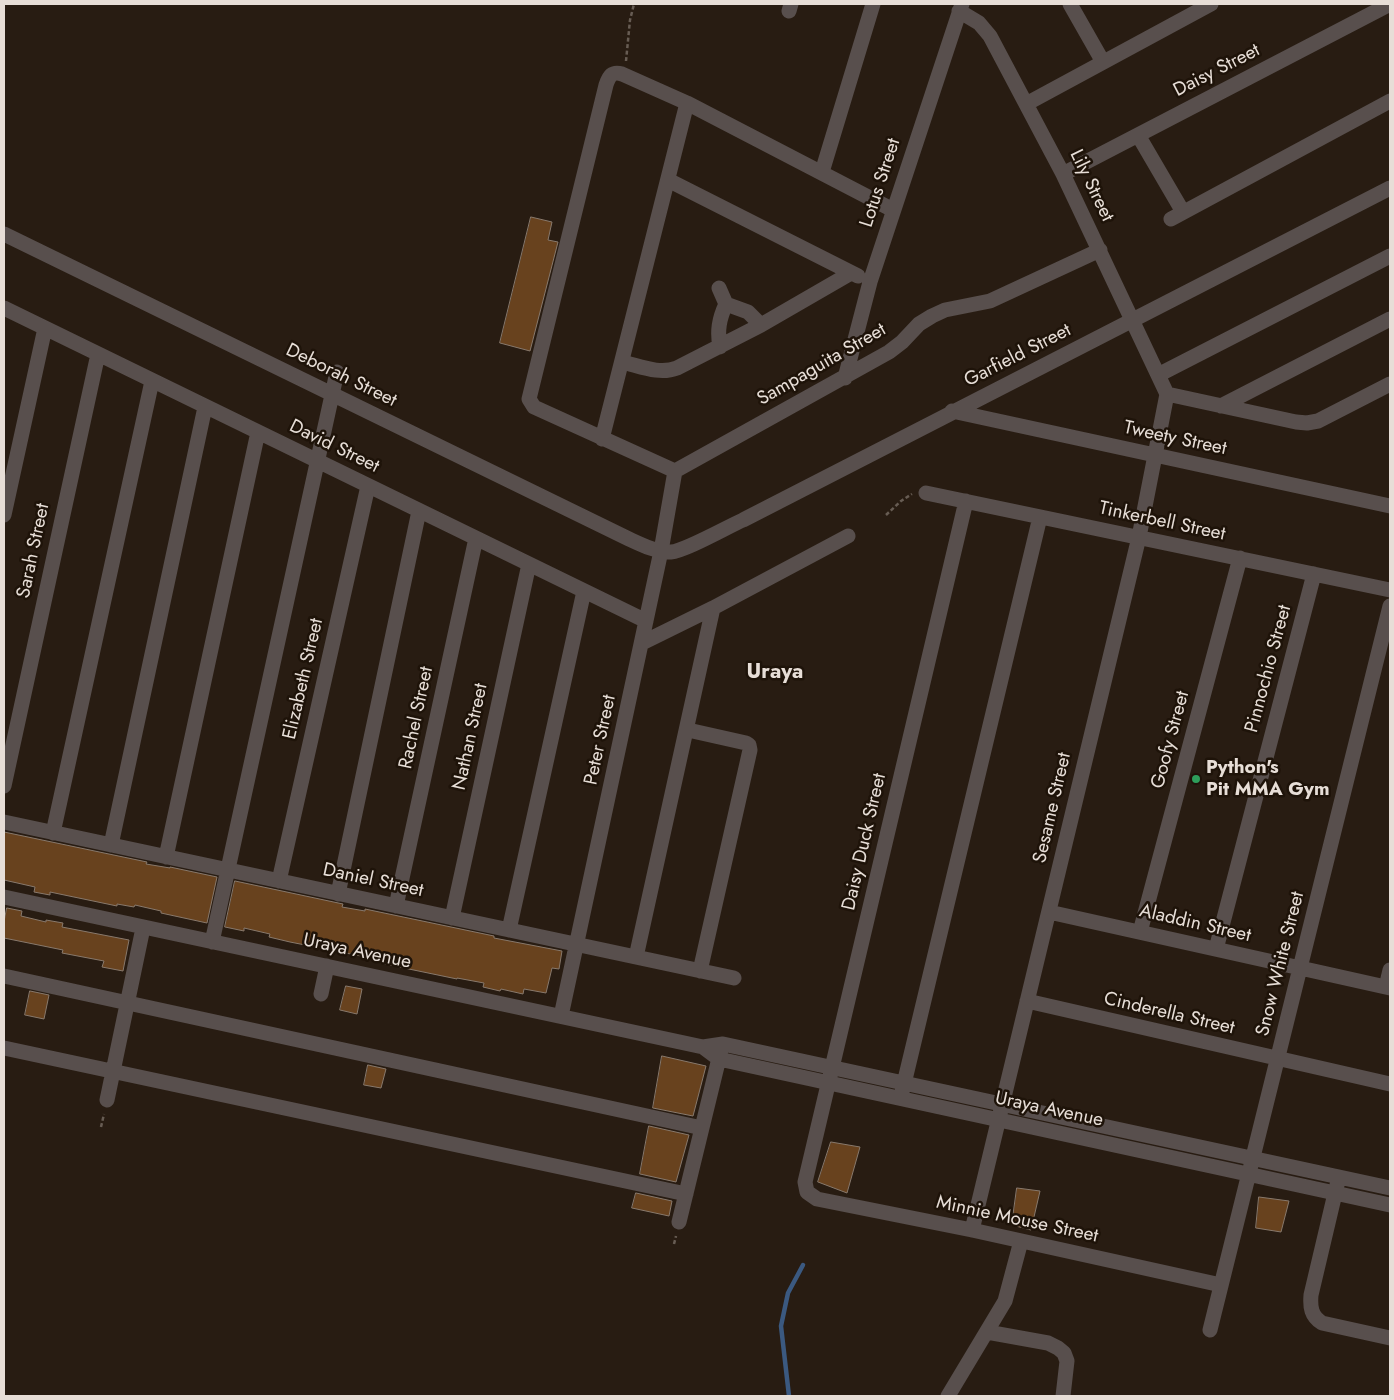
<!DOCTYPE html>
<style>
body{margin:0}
#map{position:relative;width:1394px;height:1400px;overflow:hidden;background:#281c12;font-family:Jost,sans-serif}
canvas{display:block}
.frame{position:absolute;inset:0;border:5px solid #e7ded7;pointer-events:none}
</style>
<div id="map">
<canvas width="1394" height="1400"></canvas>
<div class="frame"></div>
</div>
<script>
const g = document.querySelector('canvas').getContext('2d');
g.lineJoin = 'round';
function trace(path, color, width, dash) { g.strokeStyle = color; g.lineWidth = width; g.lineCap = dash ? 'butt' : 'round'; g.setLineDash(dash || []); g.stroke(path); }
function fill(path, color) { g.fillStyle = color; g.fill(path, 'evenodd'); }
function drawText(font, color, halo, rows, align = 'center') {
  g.font = font + ' Jost,sans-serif'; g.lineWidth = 5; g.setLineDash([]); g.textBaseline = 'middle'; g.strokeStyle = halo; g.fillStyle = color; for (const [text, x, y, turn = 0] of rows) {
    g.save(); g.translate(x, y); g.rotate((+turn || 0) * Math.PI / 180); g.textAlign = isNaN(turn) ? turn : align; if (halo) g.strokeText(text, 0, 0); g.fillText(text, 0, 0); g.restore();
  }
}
const stream = new Path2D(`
 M789,1396L781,1326L788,1293L803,1265`);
const building = new Path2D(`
 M531,217L552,222L548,240L558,242L530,351L500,343Z
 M4,832L147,862L146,864L170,868V867L217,877L207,923L161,913V911L135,905L134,907L117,904V906L50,892V895L34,892L35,887L4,880Z
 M235,881L343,904L342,907L365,911V909L494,936V938L562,951L559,969L552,968L546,993L524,989L523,994L501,989L500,991L483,987L484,983L457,978V979L380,963L381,960L290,942L269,937L270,934L244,928V931L225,927Z
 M7,908L22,911L21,916L46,922V920L63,923L62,927L129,940L123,971L102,967L104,961L62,953L63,950L4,938V922Z
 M346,986L362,989L357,1014L340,1010Z
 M30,991L49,995L44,1019L25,1015Z
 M662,1056L706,1066L693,1116L653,1108Z
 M368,1065L386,1069L381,1088L364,1085Z
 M649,1126L689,1135L676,1182L640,1174Z
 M831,1142L860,1147L847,1193L818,1182Z
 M1017,1188L1040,1191L1031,1230L1012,1225Z
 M636,1193L672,1201L669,1216L632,1208Z
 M1259,1197L1289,1201L1281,1232L1256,1228Z`);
const path = new Path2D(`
 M626,61L630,20L634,4
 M886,515L901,501L912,494
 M101,1127L104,1114
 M674,1244L676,1236`);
const minor = new Path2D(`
 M1070,4L1103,62
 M789,11L791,4
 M959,11L979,23L990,36L1063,174L1167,394
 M1026,104L1211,4
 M1138,135L1183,212
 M822,172L873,4
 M1063,174L1390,4
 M668,180L858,276
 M1171,219L1390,101
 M4,234L629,539C642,545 656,552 671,552C685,551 727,527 743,520L1390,188
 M719,288L726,304
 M4,308L646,621
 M720,347C717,331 719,319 726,304L748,312L761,325
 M622,362C640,366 659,375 677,368L761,325L851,273
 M1158,375L1390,256
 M845,378L870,282L962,4
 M1167,394L1296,422L1307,423L1318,421L1390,384
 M1221,406L1390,319
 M952,411L1390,506
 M602,439L687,103
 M675,471L534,407L529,399L606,85C609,76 612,71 622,74L687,103L893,210
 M675,471L889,352L902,342L919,324L932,316L945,310L990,301L1100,250
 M926,493L1390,590
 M966,501L805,1182L807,1192L817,1199L972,1230L1221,1285
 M4,515L45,328
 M642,643L713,608L848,536
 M688,730L746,743L749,745L750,750L700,971
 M4,786L98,354
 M4,822L734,978
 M53,833L152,381
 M111,845L205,407
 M166,857L258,432
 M279,881L368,486
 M338,894L419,511
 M4,897L703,1047L723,1044L1390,1188
 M396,906L476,538
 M1049,912L1390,988
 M452,918L529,564
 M509,930L584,591
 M1140,932L1240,558
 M212,942L337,372
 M1216,949L1314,574
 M636,957L713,608
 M4,976L702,1128
 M1386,987L1390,970
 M321,994L327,966
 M1027,1001L1390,1084
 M561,1016L661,551L675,471
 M703,1047L719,1059L1390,1205
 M4,1048L686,1194
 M902,1092L1040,517
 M107,1100L143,928
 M1337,1185L1311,1295C1310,1307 1311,1316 1322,1323L1390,1338
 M679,1222L721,1050
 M972,1230L1139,537L1167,394
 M1210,1330L1390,606
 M987,1332L1048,1343L1058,1348L1064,1353L1067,1361L1063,1396
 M948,1396L1005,1301L1021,1241`);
const markers = [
 [1196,779,5,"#2e9e5b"]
];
const streetNames = [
 ["Daisy Street",1217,71,-27],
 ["Lotus Street",881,183,-72],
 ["Lily Street",1091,186,64],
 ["Garfield Street",1018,356,-27],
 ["Sampaguita Street",822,365,-30],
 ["Deborah Street",341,376,26],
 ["Tweety Street",1175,439,12],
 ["David Street",334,447,26],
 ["Tinkerbell Street",1162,522,12],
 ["Sarah Street",34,551,-78],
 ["Pinnochio Street",1269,669,-75],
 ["Elizabeth Street",304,679,-77],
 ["Rachel Street",417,718,-78],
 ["Nathan Street",471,737,-78],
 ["Peter Street",601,740,-78],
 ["Goofy Street",1171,740,-75],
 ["Sesame Street",1053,808,-77],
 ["Daisy Duck Street",865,842,-77],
 ["Daniel Street",373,881,12],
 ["Aladdin Street",1195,924,13],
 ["Uraya Avenue",357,952,12],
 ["Snow White Street",1281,964,-76],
 ["Cinderella Street",1169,1014,13],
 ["Uraya Avenue",1049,1110,12],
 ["Minnie Mouse Street",1017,1220,12]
];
const poiNames = [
 ["Python's",1206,768],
 ["Pit MMA Gym",1206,790]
];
const quarterNames = [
 ["Uraya",775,673]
];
trace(stream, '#3b5980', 4.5);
fill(building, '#68421e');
trace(building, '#88796c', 1);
trace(path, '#675c53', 2.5, [4, 2.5]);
trace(minor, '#584f4d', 15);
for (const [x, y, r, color] of markers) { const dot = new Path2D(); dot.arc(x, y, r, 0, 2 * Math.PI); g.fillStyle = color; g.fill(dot); trace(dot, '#1e1309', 2); }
drawText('19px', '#e7ded7', '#1e1309', streetNames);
drawText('bold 19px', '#e7ded7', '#1e1309', poiNames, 'left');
drawText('bold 21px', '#e7ded7', '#1e1309', quarterNames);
</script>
